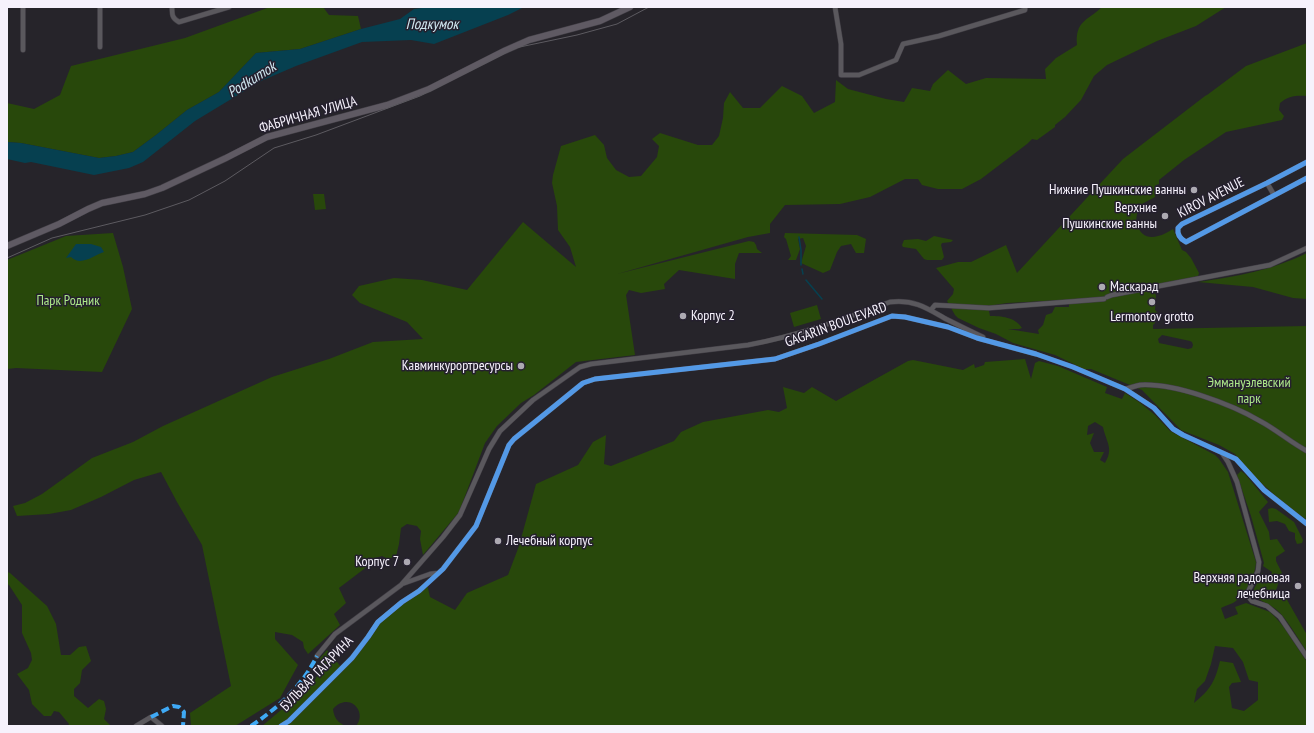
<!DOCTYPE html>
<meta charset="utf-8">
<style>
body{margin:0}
#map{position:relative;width:1314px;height:733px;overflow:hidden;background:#26242a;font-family:"PT Sans Narrow",sans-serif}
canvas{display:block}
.frame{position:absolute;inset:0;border:8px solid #f6f2fc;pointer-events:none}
</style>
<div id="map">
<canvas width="1314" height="733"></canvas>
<div class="frame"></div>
</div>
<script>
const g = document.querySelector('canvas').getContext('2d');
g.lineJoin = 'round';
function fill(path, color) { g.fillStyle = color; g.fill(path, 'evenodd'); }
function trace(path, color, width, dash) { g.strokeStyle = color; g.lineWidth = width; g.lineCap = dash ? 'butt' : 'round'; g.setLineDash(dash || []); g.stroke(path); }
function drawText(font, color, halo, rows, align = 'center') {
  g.font = font + ' "PT Sans Narrow",sans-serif'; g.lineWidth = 3; g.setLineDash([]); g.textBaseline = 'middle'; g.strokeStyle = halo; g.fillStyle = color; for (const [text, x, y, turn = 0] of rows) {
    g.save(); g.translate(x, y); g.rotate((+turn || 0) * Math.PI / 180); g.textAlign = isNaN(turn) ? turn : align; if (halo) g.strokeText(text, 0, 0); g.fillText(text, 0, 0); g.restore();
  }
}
const green = new Path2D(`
 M270,7H323L329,15L358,16L361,29L300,49L256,53L219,92L187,110L156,135L133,152L116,156L99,158L21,143L7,142V103L34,109L60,95L71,66L185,38Z
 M1102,7H1226L1196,26L1157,41L1107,65L1094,76L1081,100L1065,117L1055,125V127L1037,140L1032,139L1027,144L981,179L962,189H938L922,185L918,179H905L870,197L840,204L785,205L770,224V233L748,237L617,274L749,241L754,242L756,245L757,249L762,253H739L735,264V279L679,270L664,284L665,289L641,293L629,290L626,295L635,355L576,362L534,395L521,403L497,426L485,443L459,512L423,555L420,539L421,531L417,526L407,524L401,528L399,544L396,556L388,559L382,556L372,559L368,566L339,588L346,603L334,614L340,625L308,654L304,648L303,642L292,635L275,632V639L298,665L280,698L235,726H191L190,713L231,686L202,545L177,502L161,472L134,480L101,497L71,510L49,514L17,516L13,506L25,503L42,494L92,458L133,442L163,426L272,377L329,359L373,342L423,339L407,322L360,303L352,295L359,286L394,278L422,280L467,290L523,222L576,267L570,247L558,230L557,206L552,183L553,175L561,146L595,135L604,145L607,158L616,170L629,177L641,176L657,157L659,146L652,139L660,133L698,145H712L719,136L723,118L724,103L730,92L743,108H760L782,86L802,96L814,113L835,102L836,80L848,89L886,99L904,102L912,88L930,91L933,84L948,70L966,84L986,78L1046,79L1045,69L1056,58L1077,45C1075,21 1087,21 1102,7Z
 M1307,43V96C1297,95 1288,96 1280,103L1279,110L1284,116L1282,120L1226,132L1184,160L1159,180V184L1156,185L1155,197L1140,205C1138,211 1135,218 1137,224C1140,235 1148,239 1158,236C1163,235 1168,232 1173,229L1182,250L1186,252L1191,258L1199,273L1198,276L1149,287L1156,295L1155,310L1161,316L1154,319L1155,323L1153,325V329L1307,326V520L1288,507L1256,478L1235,454L1219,445L1181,430L1142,390L1091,369H1084L1055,355L1013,343L996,334L979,328L958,318L955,315L947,301L953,294L954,289L936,268L958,262H971L1006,245L1017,273L1123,159L1205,96L1207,95L1246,66ZM1063,300L1069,304V307H1055L1052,313L1046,315L1043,325L1038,330L1039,334L1008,329H1019L1022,328C1015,317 1001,316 990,316L988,306L1007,303ZM1162,335L1190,341L1192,342L1193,345L1192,348L1188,349L1159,343L1158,339Z
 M313,194H324L326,209L315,210Z
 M113,233L123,267L132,309L102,372L16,368L7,369V260L66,236Z
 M785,233L857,235L866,239L864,253H856L851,244L841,246L837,252L830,270L823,273L801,263L806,246L803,238L798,239L800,249L796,260H788L791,256L786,239L784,237Z
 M934,236L953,240L951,242L942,243L941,245L944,257L942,260H927L924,259L916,249L903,247L902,245L904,240L918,239L926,241Z
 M1307,253V299L1293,298L1253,287L1198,282C1238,276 1270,271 1307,253Z
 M817,305L821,319L794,327L790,313Z
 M1025,359L1031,379L1035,363L1039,361L1058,366L1107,387L1105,393L1122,399L1125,393L1139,402L1155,415L1170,431L1215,455L1219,459L1228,472L1256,562C1255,577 1246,595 1233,603C1229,605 1224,606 1221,608L1225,619L1238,614L1235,607L1246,603L1270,612L1276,618L1283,626L1307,662V726H356C368,712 349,691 333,709C334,718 338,723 346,726H262L287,705L297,693L310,686L314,682L320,670V658L327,650L342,668C365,641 395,599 427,584L430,597L455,610L467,593L508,575L519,546L536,484L578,465L593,442L606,435L604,464L611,466L674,441L681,432L703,422L768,410L779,412L787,408L783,387L804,393L812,387L836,401L908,361L913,360L963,370L974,364L975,368L984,365L985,362ZM1095,422L1103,427C1106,442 1114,448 1105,463L1100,460L1104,452H1094L1090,443L1094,433L1087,435L1088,426ZM1215,646L1233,648L1243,662L1249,680L1258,682V700L1244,711L1232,708L1229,687L1232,683L1241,682L1233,663L1220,661C1215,682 1210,690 1194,703L1197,689L1205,681L1211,664Z
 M1241,471L1245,474L1268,502L1259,512L1269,532L1270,540L1277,539L1285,551L1276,557V561L1282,573C1278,578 1279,584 1276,590L1283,594L1286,598L1307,635V652C1299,640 1290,624 1280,613C1272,604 1263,604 1254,595V589L1262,573L1269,579L1272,572L1263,566L1264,563L1251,516L1237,475Z
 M1272,508L1276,509L1294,522L1303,540L1302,543L1297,544L1295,539V533L1289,531L1285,524L1277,521L1269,522L1268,509Z
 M7,572L10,573L47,606L56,624L61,655H70L79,647L86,646L91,661L82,670L80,683L74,689V696L88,708L99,699L104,701L106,709L104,719L111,726H68L69,724L59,712L54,711L51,716H44L32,704L29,690L17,674L28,668L32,660L31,653L22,633V605L9,585L7,584Z`);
const water = new Path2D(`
 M430,7H524L508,15L434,44L411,40L362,42L296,66L261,81L195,121L143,162L129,168L94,175L31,162L25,163L7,159V142L21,143L99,158L116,156L133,152L156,135L187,110L219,92L256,53L300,49L361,29L400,19L414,9Z
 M76,244H91L101,247L104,252C94,255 81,267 71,257L66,258Z`);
const stream = new Path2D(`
 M799,237L801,250V265
 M802,269L803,274
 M806,280L822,299`);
const street = new Path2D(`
 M172,7C172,15 172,18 179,22L229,7
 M835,7L841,44V75H859L896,60L903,44L939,36L1025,10V7
 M100,47V7
 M23,50V7
 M1307,162L1267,183L1182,224L1178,228C1177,235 1180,239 1186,242L1307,178
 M1267,183L1274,195
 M1107,297L1112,295L1270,265L1307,248
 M931,310L935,305L989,308L1104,299
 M1125,389C1130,388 1135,386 1140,385C1175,383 1231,404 1260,421C1277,430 1290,442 1307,451
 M1222,453L1228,462L1237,482L1259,562L1258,571L1248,592V596L1252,601L1267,606L1280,617L1307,657
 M402,584L430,574L438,573
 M317,656L335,634L401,585L443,537L460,515L489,449L500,431L533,400L580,367L591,364L748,345C797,336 844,319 890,302C914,299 927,308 946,319C958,325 970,331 983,337
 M136,726L151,717L162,726
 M281,726L289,721L352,658L368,637L378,622L402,602L419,591L443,569L476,526L509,445L514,439L583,383L595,379L775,359L819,344L892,316L905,317L948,327L977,338L1036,354L1073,367L1125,389L1154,408L1173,429L1183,435L1236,459L1264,490L1307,524`);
const secondary = new Path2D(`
 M7,246L59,224L88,209L102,203L145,194L162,188L226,158L267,137L387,105L429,89L504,51L529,40L600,21L630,7`);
const tram = new Path2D(`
 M7,258L52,238L145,215L189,200L225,181L274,148L316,135L420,96L515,48L577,35L617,24L649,7`);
const quiet = new Path2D(`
 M151,717L173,706L179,707L184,712L183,726
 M251,726C279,707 302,686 317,656`);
const cycleway = new Path2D(`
 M1307,162L1267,183L1182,224L1178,228C1177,235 1180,239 1186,242L1307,178
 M281,726L289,721L352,658L368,637L378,622L402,602L419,591L443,569L476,526L509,445L514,439L583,383L595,379L775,359L819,344L892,316L905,317L948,327L977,338L1036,354L1073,367L1125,389L1154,408L1173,429L1183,435L1236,459L1264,490L1307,524`);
const markers = [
 [1194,190,4,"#adaab2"],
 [1165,216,4,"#adaab2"],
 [1102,287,4,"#adaab2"],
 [1152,302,4,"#adaab2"],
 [683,316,4,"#adaab2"],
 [521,366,4,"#adaab2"],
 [498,541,4,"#adaab2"],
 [407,562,4,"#adaab2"],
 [1298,586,4,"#adaab2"]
];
const streetNames = [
 ["ФАБРИЧНАЯ УЛИЦА",308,115,-16],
 ["KIROV AVENUE",1211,198,-27],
 ["GAGARIN BOULEVARD",836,325,-20],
 ["БУЛЬВАР ГАГАРИНА",317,674,-46]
];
const poiNames = [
 ["Нижние Пушкинские ванны",1186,190],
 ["Верхние",1157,208],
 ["Пушкинские ванны",1157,224],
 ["Маскарад",1110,287,"left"],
 ["Корпус 2",691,316,"left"],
 ["Lermontov grotto",1152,317,"center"],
 ["Кавминкурортресурсы",513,366],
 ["Лечебный корпус",506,541,"left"],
 ["Корпус 7",399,562],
 ["Верхняя радоновая",1290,578],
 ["лечебница",1290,594]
];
const parkNames = [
 ["Парк Родник",68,301],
 ["Эммануэлевский",1249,383],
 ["парк",1249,399]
];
const waterNames = [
 ["Подкумок",432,25],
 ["Podkumok",252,80,-32]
];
fill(green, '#28480b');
fill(water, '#064050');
trace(stream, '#064050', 1.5);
trace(street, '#413e45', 5.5);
trace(secondary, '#413e45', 7);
trace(street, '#5a585d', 4.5);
trace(secondary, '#5f5a63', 6);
trace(tram, '#5d5b61', 1);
trace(quiet, '#3fa9f5', 4, [8, 4]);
trace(cycleway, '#5399e6', 5);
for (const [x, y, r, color] of markers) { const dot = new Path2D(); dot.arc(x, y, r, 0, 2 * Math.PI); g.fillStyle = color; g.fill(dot); trace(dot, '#25202e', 1.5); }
drawText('14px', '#f6f2fc', '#25202e', streetNames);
drawText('14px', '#f6f2fc', '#25202e', poiNames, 'right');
drawText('14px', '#ade98a', '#25202e', parkNames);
drawText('italic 15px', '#d1e9f2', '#25202e', waterNames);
</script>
